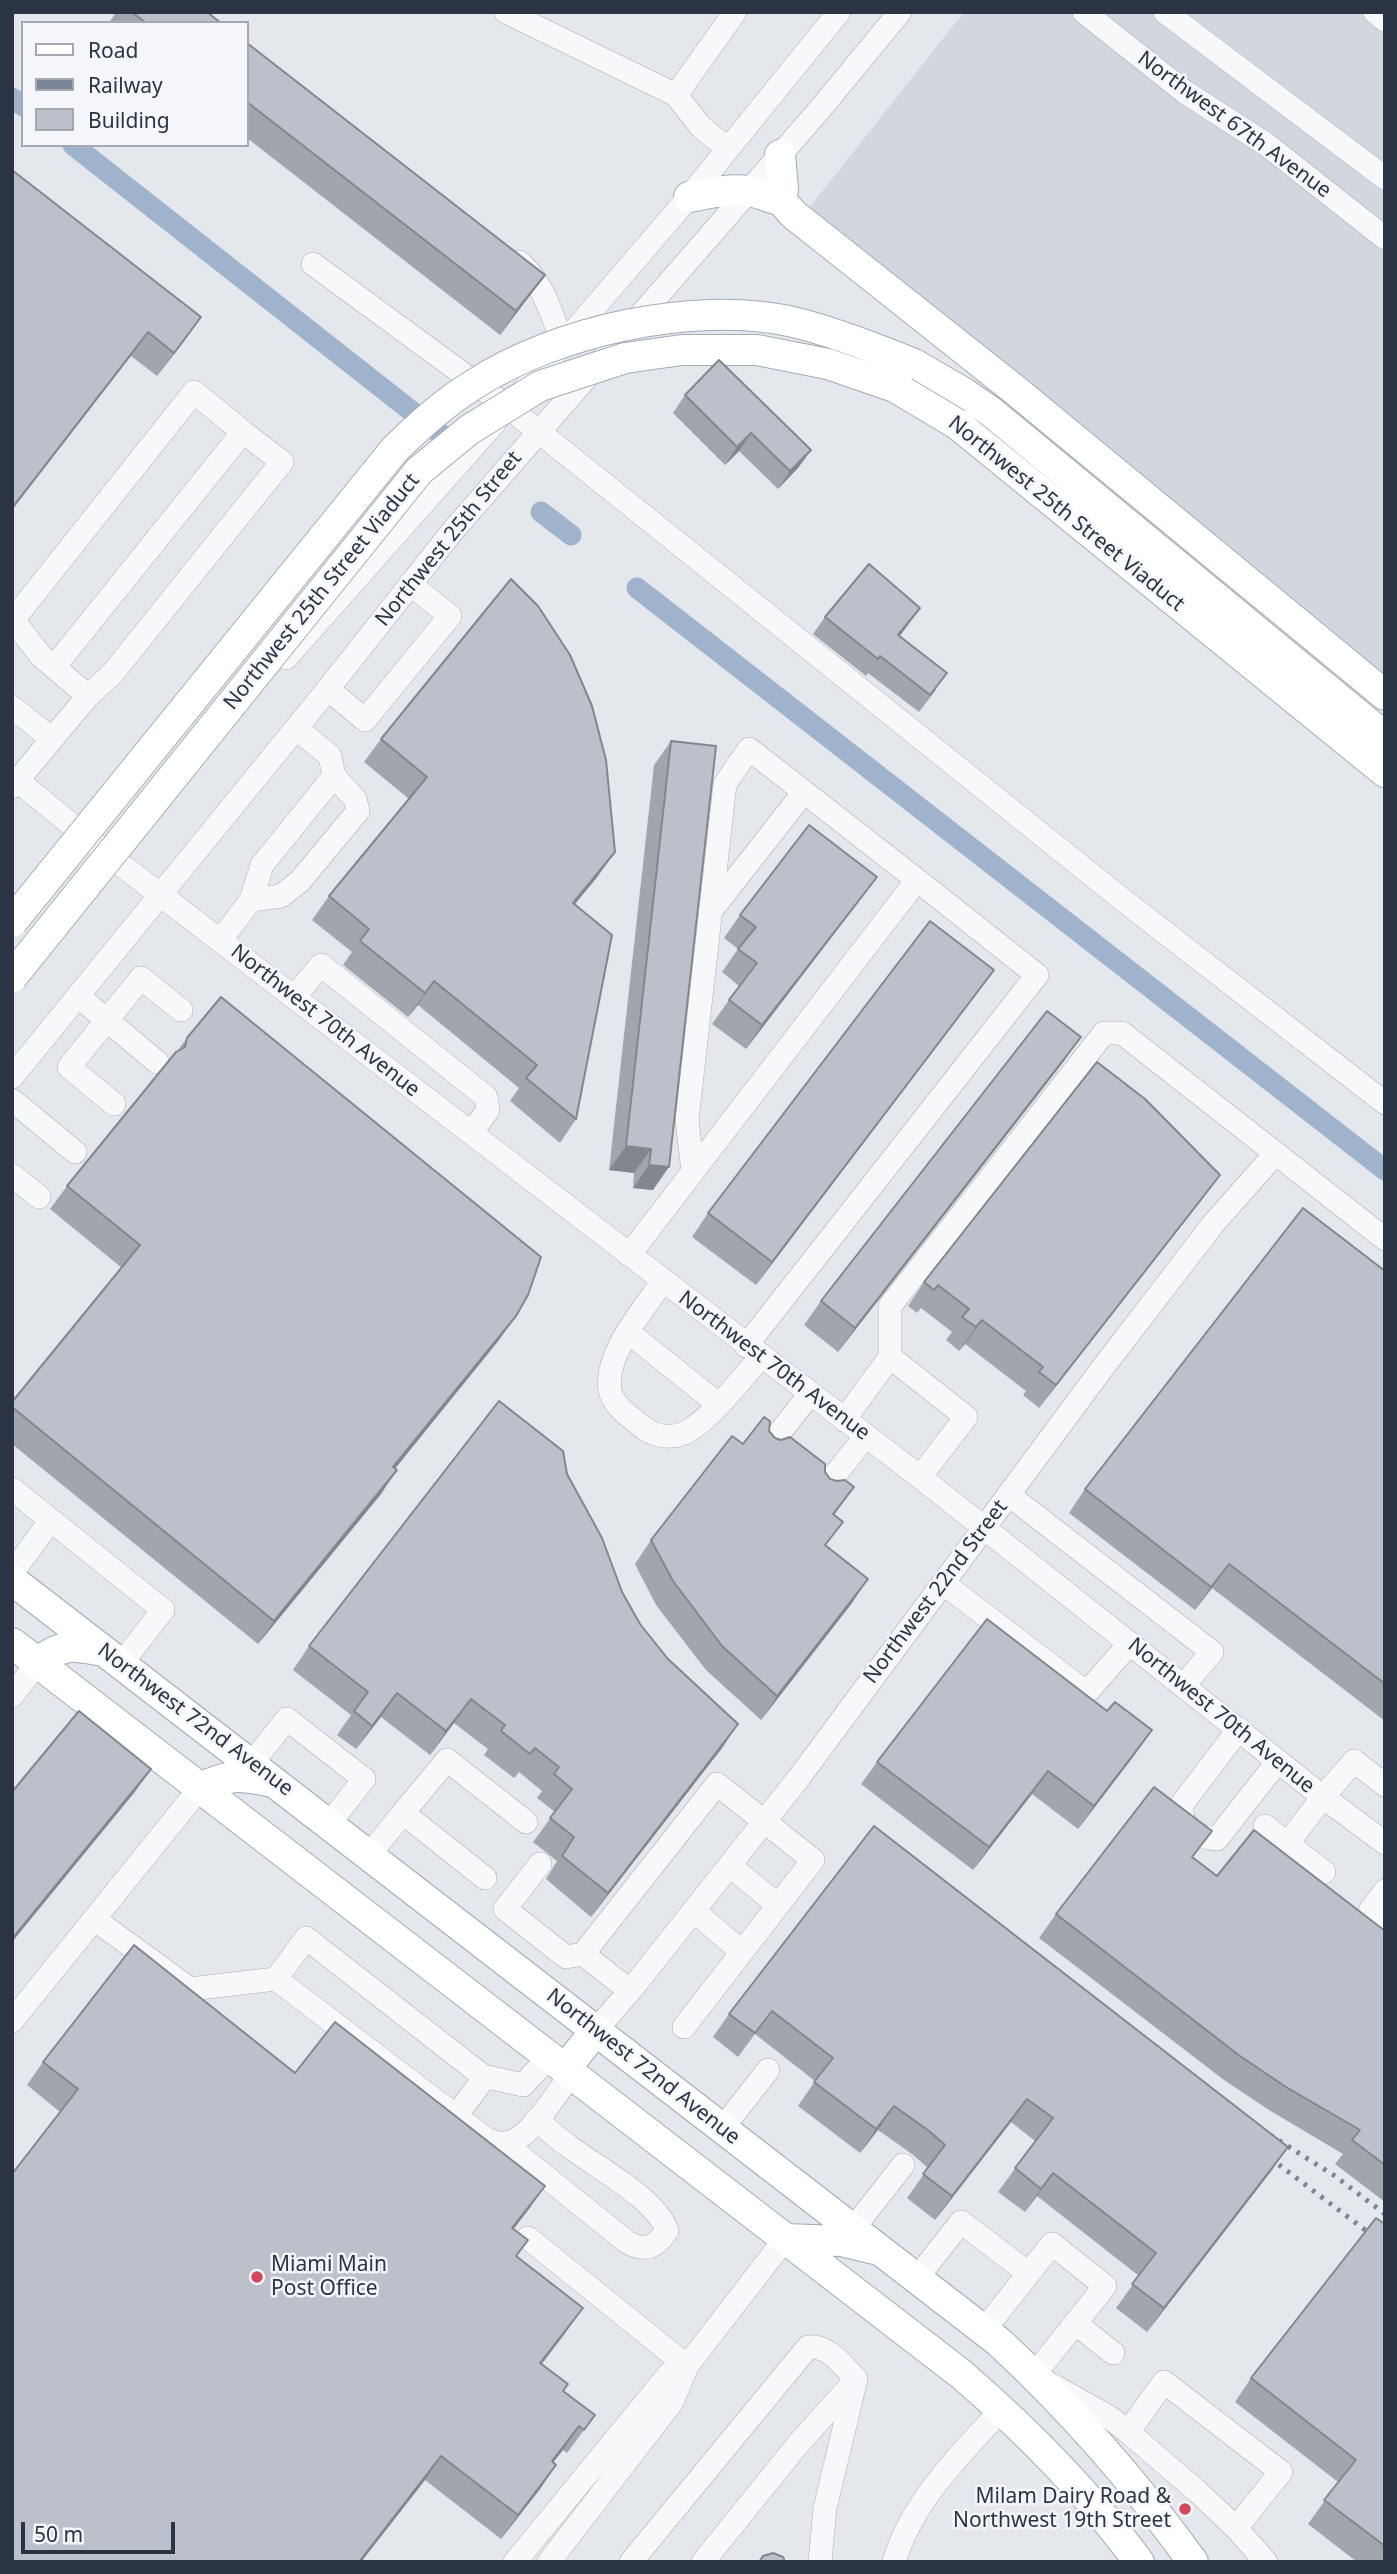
<!DOCTYPE html>
<style>
body{margin:0}
#map{position:relative;width:1397px;height:2574px;overflow:hidden;background:#e4e7ec;font-family:"Noto Sans",sans-serif}
canvas{display:block}
.frame{position:absolute;inset:0;border:14px solid #2b3445;pointer-events:none}
.legend{position:absolute;left:21px;top:21px;width:228px;height:126px;box-sizing:border-box;background:#f4f6f9;border:2px solid #a4a8b1;margin:0;padding:9px 12px;list-style:none;font-size:21px;color:#2b3445}
.legend li{display:flex;align-items:center;gap:14px;height:35px}
.legend b{width:35px;border:2px solid #a4a8b1}
.scale{position:absolute;left:21px;top:2522px;width:154px;height:32px;box-sizing:border-box;border:4px solid #2b3445;border-top:0;padding-left:9px;font-size:21px;line-height:24px;white-space:nowrap;color:#2b3445;-webkit-text-stroke:5px #f4f6f9;paint-order:stroke}
</style>
<div id="map">
<canvas width="1397" height="2574"></canvas>
<div class="frame"></div>
<ul class="legend">
<li><b style="height:9px;background:#fff"></b>Road</li>
<li><b style="height:9px;background:#7d8696"></b>Railway</li>
<li><b style="height:19px;background:#bbc0ca"></b>Building</li>
</ul>
<div class="scale">50 m</div>
</div>
<script>
const g = document.querySelector('canvas').getContext('2d');
g.lineJoin = 'round';
function fill(path, color) { g.fillStyle = color; g.fill(path, 'evenodd'); }
function trace(path, color, width, dash) { g.strokeStyle = color; g.lineWidth = width; g.lineCap = dash ? 'butt' : 'round'; g.setLineDash(dash || []); g.stroke(path); }
function drawText(font, color, halo, rows, align = 'center') {
  g.font = font + ' "Noto Sans",sans-serif'; g.lineWidth = 5; g.setLineDash([]); g.textBaseline = 'middle'; g.strokeStyle = halo; g.fillStyle = color; for (const [text, x, y, turn = 0] of rows) {
    g.save(); g.translate(x, y); g.rotate((+turn || 0) * Math.PI / 180); g.textAlign = isNaN(turn) ? turn : align; if (halo) g.strokeText(text, 0, 0); g.fillText(text, 0, 0); g.restore();
  }
}
const built = new Path2D(`
 M964,12H1385V679L806,212Z`);
const canal = new Path2D(`
 M12,98L23,106
 M73,145L452,443
 M541,512L571,535
 M637,588L1385,1170`);
const minor = new Path2D(`
 M506,12L676,95
 M1084,12L1185,92L1267,145L1385,238
 M1165,12L1385,178
 M1375,12L1385,20
 M728,149L701,127L676,95L735,12
 M519,262C543,282 552,315 563,344
 M313,264L508,407L1123,900L1385,1103
 M521,393L689,197L839,12
 M286,658L496,421
 M328,689L365,720L450,616L410,584
 M88,696L112,674L282,462L243,432
 M12,707L52,739
 M18,781L111,857L920,1477L1323,1797L1385,1843
 M12,787L88,696L41,656L13,620L194,392L243,432L54,667
 M251,900L281,896L300,881L358,811L355,799L334,776L330,756L296,728
 M710,912L804,792
 M220,941L251,900L262,865L334,776
 M78,996L157,1062
 M294,997L321,965L486,1097L488,1110L471,1133
 M12,1077L328,689L451,533L821,108L900,12
 M12,1100L75,1152
 M114,1104L69,1067L141,978L181,1010
 M693,1172L687,1120L725,784L749,749L917,880
 M12,1175L39,1197
 M629,1255L917,880L1037,975L746,1346
 M663,1281C644,1309 604,1354 610,1390C613,1407 633,1419 645,1429C658,1438 676,1439 690,1430C716,1413 740,1380 761,1357
 M628,1332L718,1404
 M890,1357L966,1417L920,1477
 M844,1420L890,1357V1306L1104,1033H1122L1385,1239
 M766,1450L810,1394
 M12,1489L163,1610L121,1664
 M822,1491L866,1436
 M1009,1495L1212,1652L1184,1685
 M12,1573L51,1520
 M943,1583L1080,1688L1089,1690L1130,1643
 M12,1696L38,1662
 M1239,1729L1182,1804C1179,1826 1196,1838 1217,1839L1278,1761
 M251,1764L287,1719L364,1779L329,1824
 M1265,1826L1287,1844
 M369,1855L403,1813
 M540,1864L505,1909L566,1957L583,1954L630,1991
 M730,1866L778,1905
 M1324,1872L1287,1844L1323,1797L1354,1761L1385,1785
 M485,1878L403,1813L447,1760L526,1822
 M1385,1891L1370,1911L1385,1923
 M694,1911L742,1952
 M94,1919L190,1989L276,1979L486,2139C495,2143 504,2145 513,2141C534,2132 558,2091 572,2073
 M583,1954L717,1784L813,1860L684,2027
 M276,1979L306,1938L483,2076L523,2085L550,2056
 M12,2021L200,1788
 M596,2030L630,1991L798,1779L1101,1370L1214,1223L1275,1154
 M456,2116L485,2077
 M722,2129L768,2070
 M505,2144L627,2242C645,2252 655,2248 667,2231C657,2199 597,2168 570,2147C558,2139 547,2129 537,2119
 M853,2229L903,2165
 M528,2238L687,2366
 M917,2278L961,2222L1028,2273
 M1075,2323L1113,2353
 M984,2330L1052,2244L1105,2286L1034,2375L1109,2417L1128,2432L1198,2492L1236,2528L1266,2562
 M1128,2432L1164,2382L1281,2472L1236,2528
 M515,2562L669,2374L687,2366
 M549,2562L672,2402L687,2366L785,2239
 M631,2562L808,2347C829,2345 843,2366 856,2379L825,2508L820,2562
 M703,2562L799,2443L854,2382
 M894,2562C912,2501 960,2455 1002,2409`);
const major = new Path2D(`
 M780,155L783,189L781,200
 M689,197C712,193 737,186 760,194C768,196 772,199 781,200L793,214L1015,390L1385,695
 M914,364L964,393L990,411L1385,737
 M957,424L1385,772
 M12,1580L999,2342C1071,2409 1135,2482 1193,2562
 M12,1643L961,2374C1027,2431 1087,2491 1139,2562
 M38,1662C63,1643 74,1645 104,1651
 M200,1788C230,1773 242,1776 273,1782
 M566,2068L596,2030
 M785,2239L841,2241L874,2249`);
const rail = new Path2D(`
 M1270,2135L1335,2176L1385,2214
 M1262,2152L1385,2245`);
const majorBridge = new Path2D(`
 M12,922L395,449C420,425 444,403 473,385C555,331 692,301 789,321C832,331 873,347 914,364
 M12,977L419,471L469,430L540,386L625,358L682,350H757L828,364L895,387L957,424`);
const wall = new Path2D(`
 M116,12H207L221,23H109Z
 M247,43L545,275L500,335L247,138Z
 M12,170L185,340L157,376L131,356Z
 M685,395L811,450L798,468L778,489L739,451L725,465L673,413Z
 M825,617L908,625L900,636L936,690L919,712L868,673L866,676L813,634Z
 M381,739L598,876L575,904L576,1119L560,1143L510,1101L519,1088L418,1005L408,1017L343,965L352,952L312,920L329,896L409,799L364,762Z
 M671,741L653,1190L633,1188L634,1173L609,1170L654,765Z
 M860,900L746,1049L712,1024L739,986L722,972L738,949L724,938L740,915Z
 M977,993L756,1285L692,1237L708,1213Z
 M187,1038L499,1340L395,1468L381,1494L258,1644L12,1444V1402L122,1268L50,1209L67,1186L178,1050Z
 M1064,1061L838,1352L804,1325L821,1301Z
 M1220,1175L1203,1198L1039,1408L1023,1395L1026,1391L965,1344L959,1351L946,1340L952,1332L921,1308L917,1313L908,1306L924,1282Z
 M1385,1271V1721L1212,1588L1195,1610L1069,1513L1085,1489Z
 M769,1431L775,1438L825,1472L834,1515L826,1546L852,1603L761,1720L706,1670L656,1605L635,1564L651,1540L743,1444Z
 M567,1474L622,1592L640,1624L668,1659L738,1724L722,1748L591,1917L546,1879L557,1861L533,1842L555,1812L537,1798L542,1791L519,1772L514,1778L484,1755L488,1749L454,1723L430,1755L381,1717L356,1749L337,1735L351,1715L293,1670L309,1646Z
 M1136,1753L1078,1829L1032,1794L973,1870L861,1784L877,1762Z
 M874,1826L1272,2170L1147,2332L1116,2308L1139,2276L1037,2196L1025,2212L998,2192L1035,2141L1011,2122L935,2220L907,2198L928,2168L912,2154L878,2130L860,2153L798,2106L815,2081L755,2034L738,2057L713,2037L729,2014Z
 M1193,1858L1217,1876L1385,1931V2202L1335,2164L1343,2154L1269,2110L1224,2080L1039,1938L1056,1914Z
 M43,2062L295,2073L545,2186L513,2229L516,2256L566,2332L542,2364L563,2391L595,2415L567,2453L563,2450L553,2462L556,2465L540,2489L501,2539L425,2480L361,2562H12L60,2112L27,2085Z
 M1385,2224V2562H1357L1308,2524L1338,2482L1235,2402L1251,2378Z`);
const shadedWall = new Path2D(`
 M545,275L528,298L500,335L516,311Z
 M201,317L185,340L157,376L174,353Z
 M148,332L131,356L12,510V508Z
 M751,433L739,451L725,465L737,447Z
 M811,450L798,468L778,489L790,471Z
 M920,608L908,625L886,652L898,635Z
 M615,852L598,876L556,927L573,903Z
 M877,877L860,900L746,1049L762,1025Z
 M994,970L977,993L756,1285L772,1262Z
 M434,981L418,1005L408,1017L425,993Z
 M1081,1037L1064,1061L838,1352L855,1328Z
 M626,1146L651,1149L634,1173L609,1170Z
 M649,1165L669,1167L653,1190L633,1188Z
 M1220,1175L1203,1198L1039,1408L1056,1385Z
 M516,1316L499,1340L377,1491L393,1467Z
 M982,1320L965,1344L959,1351L976,1327Z
 M397,1470L381,1494L258,1644L274,1621Z
 M854,1487L837,1511L816,1537L833,1514Z
 M1229,1564L1212,1588L1195,1610L1211,1587Z
 M868,1579L852,1603L761,1720L777,1696Z
 M397,1693L381,1717L356,1749L372,1726Z
 M471,1699L454,1723L430,1755L446,1731Z
 M738,1724L722,1748L591,1917L608,1893Z
 M1152,1730L1136,1753L1078,1829L1094,1806Z
 M151,1769L134,1793L12,1942V1939Z
 M1048,1771L1032,1794L973,1870L989,1847Z
 M1027,2099L1011,2122L935,2220L952,2196Z
 M894,2106L878,2130L860,2153L876,2129Z
 M1288,2147L1272,2170L1147,2332L1164,2308Z
 M1053,2173L1037,2196L1025,2212L1041,2189Z
 M545,2186L529,2209L496,2252L512,2228Z
 M583,2308L566,2332L524,2386L540,2363Z
 M579,2426L563,2450L535,2485L552,2461Z
 M441,2456L425,2480L361,2562H359Z
 M556,2465L540,2489L501,2539L518,2515Z`);
const building = new Path2D(`
 M132,12H207L221,23H146Z
 M247,43L545,275L516,311L247,102Z
 M12,170L201,317L174,353L148,332L12,508Z
 M719,360L811,450L790,471L751,433L737,447L685,395Z
 M869,564L920,608L898,635L947,673L930,695L880,656L878,659L825,617Z
 M511,579L538,606L570,655L592,706L606,760L615,852L573,903L612,935L576,1119L526,1078L537,1065L434,981L425,993L360,941L369,929L329,896L427,777L381,739Z
 M671,741L716,746L669,1167L649,1165L651,1149L626,1146Z
 M809,825L877,877L762,1025L729,1000L757,963L738,949L756,927L740,915Z
 M930,921L994,970L772,1262L708,1213Z
 M221,997L541,1257L528,1295L516,1316L393,1467L397,1470L274,1621L12,1407V1402L140,1245L67,1186L176,1052L185,1047L187,1038Z
 M1047,1011L1081,1037L855,1328L821,1301Z
 M1097,1062L1145,1099L1220,1175L1056,1385L1039,1372L1043,1367L982,1320L976,1327L962,1317L969,1309L938,1285L934,1290L924,1282Z
 M1303,1208L1385,1271V1684L1229,1564L1211,1587L1085,1489Z
 M499,1401L563,1451L567,1474L602,1538L622,1592L640,1624L668,1659L738,1724L608,1893L562,1856L574,1837L550,1818L572,1789L554,1774L559,1767L535,1748L530,1754L501,1731L505,1725L471,1699L446,1731L397,1693L372,1726L354,1711L368,1692L309,1646Z
 M764,1417L770,1421L769,1431L775,1438L781,1440L790,1437L825,1464V1472L830,1479L837,1481L845,1480L854,1487L833,1514L843,1522L825,1545L868,1579L777,1696L722,1646L673,1581L651,1540L732,1436L743,1444Z
 M987,1619L1107,1711L1115,1702L1152,1730L1094,1806L1048,1771L989,1847L877,1762Z
 M79,1711L151,1769L12,1939V1792Z
 M1154,1787L1212,1831L1192,1857L1217,1876L1254,1830L1385,1931V2165L1352,2140L1360,2130L1286,2087L1240,2056L1056,1914Z
 M874,1826L1288,2147L1164,2308L1132,2284L1156,2253L1053,2173L1041,2189L1015,2168L1053,2118L1027,2099L952,2196L923,2174L945,2145L929,2131L894,2106L876,2129L814,2082L833,2058L772,2011L755,2033L729,2014Z
 M134,1945L295,2073L335,2022L545,2186L512,2228L528,2240L516,2256L583,2308L540,2363L568,2384L563,2391L595,2415L584,2430L579,2426L552,2461L556,2465L518,2515L441,2456L359,2562H12V2174L78,2089L43,2062Z
 M1376,2218L1385,2224V2546L1324,2500L1356,2460L1251,2378Z
 M773,2553L783,2557L785,2562H759L763,2556Z`);
const markers = [
 [257,2277,7,"#d1495b"],
 [1185,2509,7,"#d1495b"]
];
const streetNames = [
 ["Northwest 67th Avenue",1234,125,36],
 ["Northwest 25th Street Viaduct",1066,514,39],
 ["Northwest 25th Street",449,539,-51],
 ["Northwest 25th Street Viaduct",322,592,-51],
 ["Northwest 70th Avenue",325,1021,38],
 ["Northwest 70th Avenue",774,1366,37],
 ["Northwest 22nd Street",936,1592,-53],
 ["Northwest 70th Avenue",1221,1716,39],
 ["Northwest 72nd Avenue",195,1720,37],
 ["Northwest 72nd Avenue",643,2067,38]
];
const poiNames = [
 ["Miami Main",271,2265],
 ["Post Office",271,2289],
 ["Milam Dairy Road &",1171,2497,"right"],
 ["Northwest 19th Street",1171,2521,"right"]
];
fill(built, '#d2d6de');
trace(canal, '#9fb4cc', 21);
trace(minor, '#a9aeb7', 24);
trace(major, '#a3abb8', 32);
trace(minor, '#f7f8fa', 23);
trace(major, '#fff', 30);
trace(rail, '#7d8696', 5, [3.5, 7]);
trace(majorBridge, '#a3abb8', 32, []);
trace(majorBridge, '#fff', 30);
fill(wall, '#a1a5ae');
fill(shadedWall, '#83868d');
fill(building, '#bbc0ca');
trace(building, '#83868d', 2);
for (const [x, y, r, color] of markers) { const dot = new Path2D(); dot.arc(x, y, r, 0, 2 * Math.PI); g.fillStyle = color; g.fill(dot); trace(dot, '#f4f6f9', 2.5); }
drawText('21px', '#2b3445', '#f4f6f9', streetNames);
drawText('21px', '#2b3445', '#f4f6f9', poiNames, 'left');
</script>
